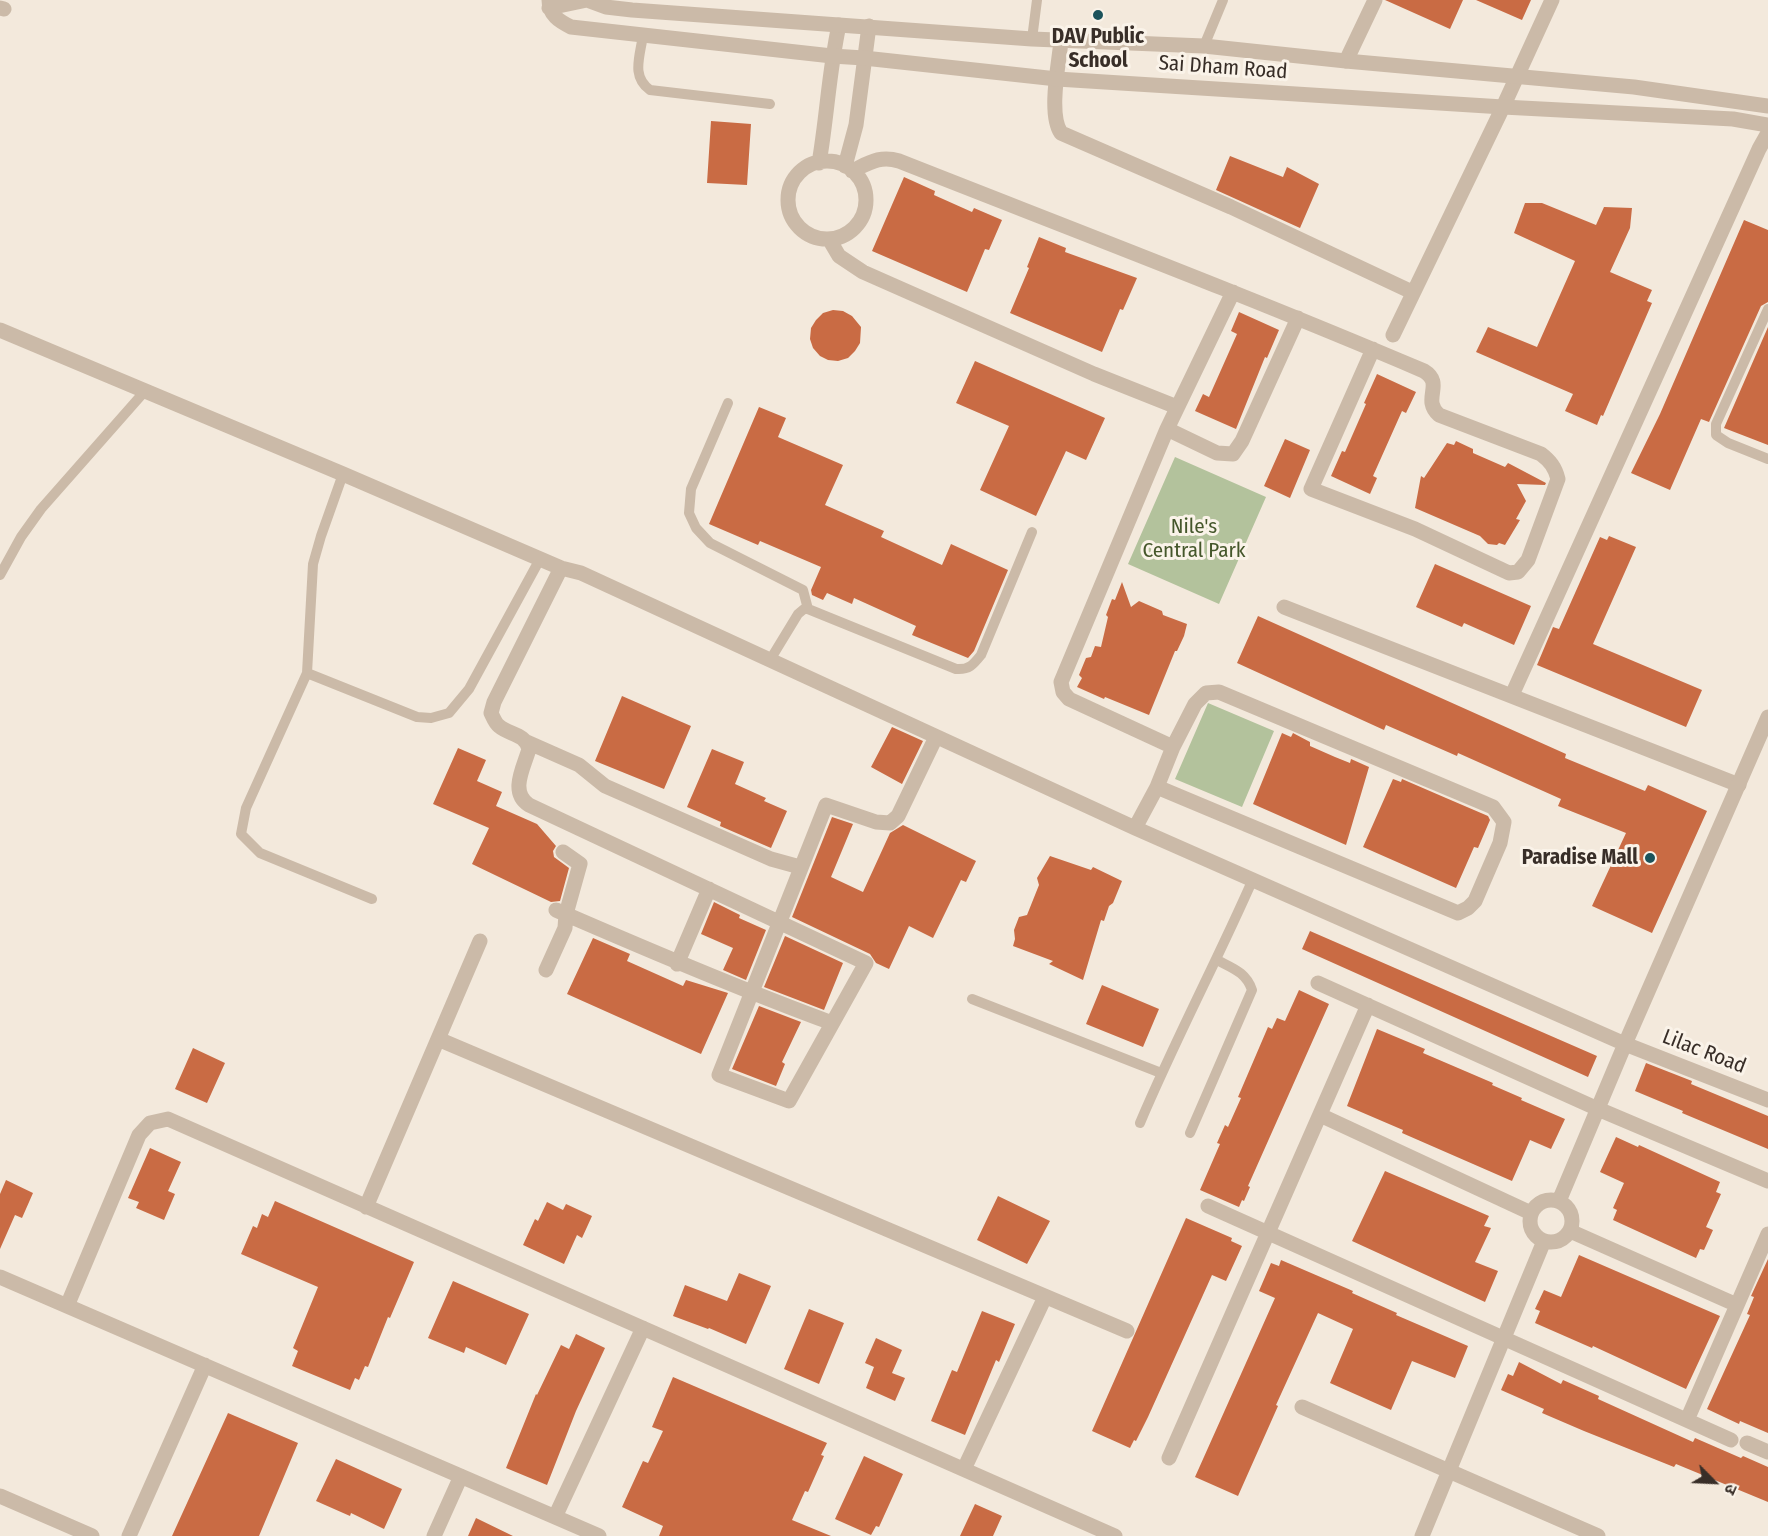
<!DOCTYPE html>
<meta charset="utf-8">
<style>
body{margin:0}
#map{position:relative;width:1768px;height:1536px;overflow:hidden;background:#f3e9dc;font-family:"Fira Sans Condensed","Noto Sans Devanagari",sans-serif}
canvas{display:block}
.north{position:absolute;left:1684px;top:1452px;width:60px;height:60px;-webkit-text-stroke:4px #faf3e9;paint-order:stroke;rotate:114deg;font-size:16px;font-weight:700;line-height:24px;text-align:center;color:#382e28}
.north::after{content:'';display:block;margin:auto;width:21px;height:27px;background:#382e28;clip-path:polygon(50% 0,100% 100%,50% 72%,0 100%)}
</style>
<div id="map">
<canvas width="1768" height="1536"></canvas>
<div class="north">उ</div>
</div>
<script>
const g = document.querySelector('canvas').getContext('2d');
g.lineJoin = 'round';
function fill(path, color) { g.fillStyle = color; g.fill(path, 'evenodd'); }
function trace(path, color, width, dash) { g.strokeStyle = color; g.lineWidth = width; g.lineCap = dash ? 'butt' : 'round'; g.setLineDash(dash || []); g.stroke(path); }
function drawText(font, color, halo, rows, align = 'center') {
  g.font = font + ' "Fira Sans Condensed",sans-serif'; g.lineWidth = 6; g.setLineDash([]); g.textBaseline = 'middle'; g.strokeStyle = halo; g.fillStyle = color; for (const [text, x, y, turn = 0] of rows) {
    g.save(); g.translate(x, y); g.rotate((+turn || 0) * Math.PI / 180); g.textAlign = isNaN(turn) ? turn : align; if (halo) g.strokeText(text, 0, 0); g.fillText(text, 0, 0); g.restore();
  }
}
const green = new Path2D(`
 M1175,457L1266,497L1219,604L1128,564Z
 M1208,703L1274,731L1242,807L1175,779Z`);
const building = new Path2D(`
 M1385,0H1463L1450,29Z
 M1476,0H1531L1522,20Z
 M711,121L751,124L747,185L707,183Z
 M1230,156L1283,177L1287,167L1319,184L1300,228L1216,190Z
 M904,177L935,191L934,195L972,212L974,208L1002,220L989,250L985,249L967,292L872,251Z
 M1525,203H1542L1596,225L1604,207L1632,208L1630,228L1610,272L1652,290L1647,301L1652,303L1603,416L1601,415L1597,425L1565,411L1573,394L1476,352L1488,327L1537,347L1575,261L1514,233Z
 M1744,220L1768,230V302L1761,306L1709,422L1701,419L1670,490L1631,473L1660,414Z
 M1039,237L1066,248L1065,252L1137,278L1123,310L1120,309L1102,352L1010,313L1029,268L1027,267Z
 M833,310L843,311L852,316L861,327L860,343L855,351L848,358L838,361L828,360L820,356L813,348L810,339L811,328L816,320L823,313Z
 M1239,312L1279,330L1267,358L1265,357L1236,429L1195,411L1203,394L1209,397L1237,334L1231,331Z
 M1768,327V445L1724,428Z
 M975,361L1105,418L1086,460L1066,451L1036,516L980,490L1009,426L956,403Z
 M1377,374L1416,392L1406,413L1402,411L1373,476L1377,478L1370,494L1331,476L1342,451L1345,452L1366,404L1364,403Z
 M759,407L786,418L778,437L843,465L825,505L884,531L881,537L942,565L951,544L1008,570L974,651L968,658L912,635L916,626L854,598L852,604L827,593L823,600L812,595L811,590L821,567L760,541L758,545L709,524Z
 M1285,439L1310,450L1290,498L1264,486Z
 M1456,441L1473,449V453L1505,467L1508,463L1546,483L1545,485L1517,484L1526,501L1516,519L1520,520L1505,545L1499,543L1497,545L1488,544L1480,536L1415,508L1421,476L1424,478L1447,443L1454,445Z
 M1609,536L1636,547L1593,644L1702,690L1686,727L1537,665L1553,627L1559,629L1600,537L1607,540Z
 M1435,564L1531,606L1514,645L1464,623L1462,627L1416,607Z
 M1122,582L1131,607L1139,601L1162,611L1163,615L1187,624L1184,636L1177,651H1175L1149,715L1105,697L1104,699L1077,687L1082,678L1079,675L1086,658L1091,657L1095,646L1101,647L1108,617L1106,615L1112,599L1115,600Z
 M1258,616L1566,754L1565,758L1645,791L1648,785L1707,811L1652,933L1592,906L1626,833L1558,806L1561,799L1458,753L1457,756L1386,725L1384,730L1237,663Z
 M622,696L691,726L664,789L595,761Z
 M892,727L923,741L902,784L871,767Z
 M1282,733L1291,737L1293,733L1310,742V746L1335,757L1350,763L1351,759L1369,767L1346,845L1253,804Z
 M458,748L486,760L477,781L502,792L496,806L537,824L556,846L553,851L554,857L569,868L560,901L551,902L472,864L489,828L433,804Z
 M712,749L744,762L735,784L766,798L764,801L787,811L771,848L720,826L721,822L687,807Z
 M1393,779L1401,782L1402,779L1446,798L1488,816L1490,820L1478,848L1474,847L1456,888L1363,847Z
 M832,817L853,824L831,877L863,892L890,833L903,825L976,861L966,882L961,880L933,938L909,926L889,969L876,963L870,954L792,917Z
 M1050,856L1091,870L1093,867L1122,881L1113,903L1109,906L1104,921L1101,920L1083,980L1049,964L1053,961L1013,946L1015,939L1014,930L1019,917L1027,915L1039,885L1037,878Z
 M714,902L740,915L739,918L766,930L746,980L723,970L733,948L701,934Z
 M1310,931L1597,1056L1588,1077L1302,949Z
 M785,936L843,963L824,1010L764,987Z
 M593,938L630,954L627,961L683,986L686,980L728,993L701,1054L567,994Z
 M1102,985L1159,1009L1143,1047L1086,1024Z
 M1299,990L1329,1004L1248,1186L1250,1187L1244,1201L1242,1200L1239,1207L1200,1190L1220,1144L1217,1143L1225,1125L1228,1127L1241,1098L1238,1097L1268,1027L1272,1029L1277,1018L1285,1021Z
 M759,1006L801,1022L782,1062L785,1064L776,1086L732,1069Z
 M1377,1029L1425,1049L1423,1053L1493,1083L1492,1085L1522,1098L1521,1100L1565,1119L1551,1149L1530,1140L1512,1181L1402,1133L1403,1130L1347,1106Z
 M193,1048L225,1063L207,1103L175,1089Z
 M1646,1063L1692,1081L1691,1084L1768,1116V1149L1682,1113L1683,1111L1635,1091Z
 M1616,1137L1638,1147L1639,1145L1720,1182L1716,1192L1721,1194L1706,1227L1713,1230L1704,1250L1700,1249L1696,1258L1613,1220L1617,1210L1613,1208L1624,1183L1600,1172Z
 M150,1148L181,1162L168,1191L175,1194L164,1220L136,1208L139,1202L128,1198Z
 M1385,1171L1489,1216L1484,1226L1491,1228L1475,1262L1498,1271L1485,1302L1352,1241Z
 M6,1180L33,1193L22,1218L15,1215L0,1249V1194Z
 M998,1196L1050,1221L1027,1264L977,1240Z
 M275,1201L414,1262L390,1318L388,1317L368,1367L365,1366L359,1380L355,1378L350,1390L292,1366L298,1351L293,1348L318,1287L241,1254L253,1226L257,1228L262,1214L268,1217Z
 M547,1202L563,1210L566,1204L592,1216L582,1238L577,1235L564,1264L523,1245L535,1219L538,1221Z
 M1186,1218L1232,1238L1231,1241L1242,1246L1226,1281L1212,1275L1148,1417L1136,1441L1134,1440L1130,1448L1092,1431Z
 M1579,1255L1720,1316L1686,1389L1593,1346L1592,1348L1535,1323L1540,1311L1535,1309L1544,1290L1561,1297Z
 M1768,1259V1433L1740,1421L1739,1424L1707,1409L1750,1315L1747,1314L1754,1297L1751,1296Z
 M1281,1260L1353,1291L1352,1293L1397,1313L1396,1315L1468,1346L1455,1378L1412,1361L1391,1410L1330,1383L1353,1329L1318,1313L1276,1405L1278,1406L1238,1496L1195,1477L1275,1298L1259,1291L1271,1263L1279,1266Z
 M739,1273L771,1286L746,1344L709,1328L708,1329L673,1316L685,1285L727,1301Z
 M453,1281L529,1314L506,1365L466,1347L464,1353L428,1338Z
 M809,1309L844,1323L819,1384L784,1369Z
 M982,1311L1015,1324L999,1362L996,1360L965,1435L931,1421L952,1370L957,1372Z
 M576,1334L605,1348L576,1411L547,1485L506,1468L536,1394L537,1395L561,1345L569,1349Z
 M876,1338L902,1350L892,1373L905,1378L895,1401L866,1388L874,1367L865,1363Z
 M1519,1362L1561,1384L1563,1380L1599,1396L1598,1399L1693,1442L1695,1438L1741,1458L1743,1456L1768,1467V1502L1676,1464L1674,1467L1584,1431L1542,1413L1544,1409L1501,1390L1508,1374L1513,1376Z
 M673,1377L827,1443L821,1455L824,1456L808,1492L805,1491L792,1520L831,1536H659L663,1526L622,1507L643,1461L648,1463L663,1431L652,1427Z
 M228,1413L298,1443L259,1536H172Z
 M864,1456L903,1474L879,1527L876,1526L871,1535L835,1519Z
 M336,1459L402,1489L384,1529L351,1513L350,1516L316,1501Z
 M975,1504L1002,1516L993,1536H960Z
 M476,1518L513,1536H468Z`);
const service = new Path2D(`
 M643,35C640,57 631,76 650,90L770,104
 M1032,39L1037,0
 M1204,46L1223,0
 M1768,309L1716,424V435L1728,443L1768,459
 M728,403L691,489L689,513L696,528L710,543L803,590L808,609
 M0,575L21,537L41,509L145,391
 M770,660L798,614L804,609H808L956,669C969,670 973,665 981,655L1032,532
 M307,673L313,564L321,536L343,474
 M372,899L260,853L241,834L246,808L307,673L417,717L431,718L449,713L469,689L540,559
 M972,999L1161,1073
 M1140,1123C1175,1040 1217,961 1253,879
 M1190,1133L1252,990C1246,972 1232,968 1217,960`);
const minor = new Path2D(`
 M0,8L4,9
 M1061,41C1059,63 1048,114 1061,133L1231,207L1412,292
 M1346,61L1375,0
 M788 200a39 39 0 1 1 78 0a39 39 0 1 1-78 0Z
 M819,163C827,117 829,70 839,25
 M845,166L856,125L869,26
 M852,171C869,163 880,155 899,161C1074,230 1250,297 1424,371C1445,384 1421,399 1439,415L1541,454C1550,461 1555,467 1558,479L1528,560L1518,572L1509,573L1415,529L1311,489L1373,349
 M829,239L839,256L863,272L1094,374L1177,407
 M0,330L343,474L561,568L581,573L1135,828L1625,1044L1559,1201
 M1393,335L1503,107L1552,0
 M1167,429L1217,453L1233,454L1242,441L1298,318
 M561,568L494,702L491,713C493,717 495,723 499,726C509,735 525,733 529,749C524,767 509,792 529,805L866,963L789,1101L719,1075L826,805L876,822L890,823L898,816L936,737
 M1284,607L1739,785
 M1512,695L1759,149L1768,133
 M527,742L579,765L605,786L771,859L800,867
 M1173,747L1069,699L1063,692L1061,682L1167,429L1233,292
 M1135,828L1157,787L1173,747L1195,704L1206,693L1219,692L1493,807L1504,822L1500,843L1475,901L1468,908L1458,913L1157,787
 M556,910C648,950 739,989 832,1023
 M677,964L709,889
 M546,970L565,928L566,914L580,864L563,852
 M1318,983L1598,1109L1768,1181
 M438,1039L1127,1331
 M1320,1115L1531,1213
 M1530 1221a21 21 0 1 1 42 0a21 21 0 1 1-42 0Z
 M1208,1206L1731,1440
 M366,1207L480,941
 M1570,1231L1737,1305
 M0,1277L599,1536
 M67,1306L139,1135L150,1123L168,1119L1115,1536
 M1302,1407L1598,1536
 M1687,1420L1768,1234
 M1747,1443L1768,1452
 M1169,1458L1368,1005
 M964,1469L1045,1297
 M0,1496L92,1536
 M555,1517L643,1328
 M129,1536L205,1365
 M434,1536L461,1476
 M1422,1536L1544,1241`);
const tertiary = new Path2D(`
 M549,0C549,15 559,21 571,27L832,56L864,58L1057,79L1503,107L1733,119L1768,125
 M587,0L606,7L632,10L1032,39L1204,46L1346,61L1634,87L1768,106
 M549,8L587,0
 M1768,717L1625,1044L1768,1100`);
const markers = [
 [1098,15,6,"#1c535b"],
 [1650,858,6,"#1c535b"]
];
const poiNames = [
 ["DAV Public",1098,37],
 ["School",1098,61],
 ["Paradise Mall",1638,858,"right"]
];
const streetNames = [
 ["Sai Dham Road",1223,68,4],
 ["Lilac Road",1704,1052,21]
];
const parkNames = [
 ["Nile's",1194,527],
 ["Central Park",1194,551]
];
fill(green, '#b3c29c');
fill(building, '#c96b44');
trace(service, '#cbbaa8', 10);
trace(minor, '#cbbaa8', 15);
trace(tertiary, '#cbbaa8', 15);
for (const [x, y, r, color] of markers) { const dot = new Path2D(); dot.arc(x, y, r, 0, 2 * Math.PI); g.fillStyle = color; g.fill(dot); trace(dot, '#faf3e9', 2); }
drawText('bold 21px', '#382e28', '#faf3e9', poiNames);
drawText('21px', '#382e28', '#faf3e9', streetNames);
drawText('21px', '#45572b', '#faf3e9', parkNames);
</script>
